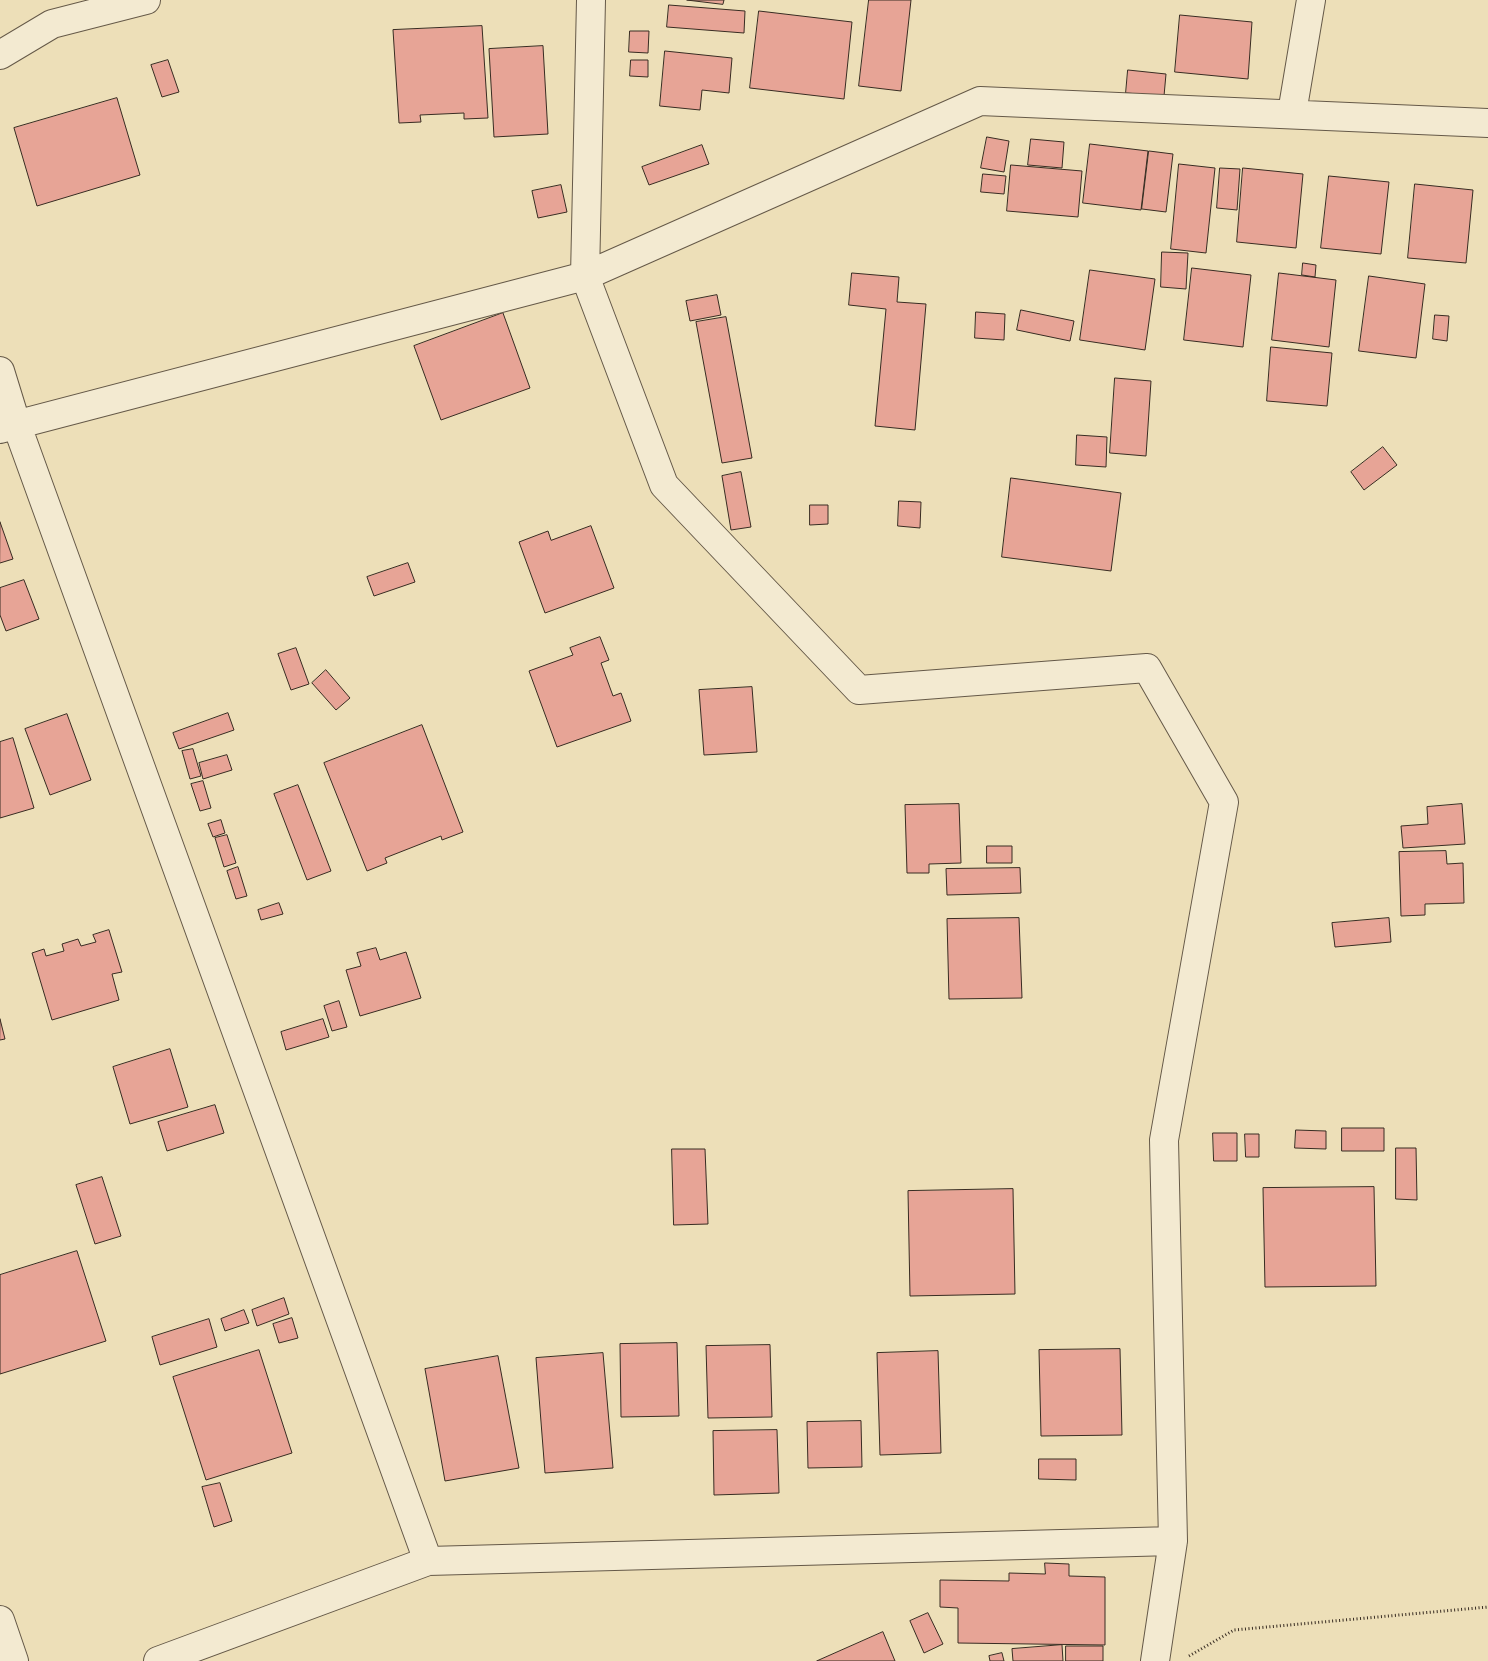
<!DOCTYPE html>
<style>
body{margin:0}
canvas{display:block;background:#eddfb8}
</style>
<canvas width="1488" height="1661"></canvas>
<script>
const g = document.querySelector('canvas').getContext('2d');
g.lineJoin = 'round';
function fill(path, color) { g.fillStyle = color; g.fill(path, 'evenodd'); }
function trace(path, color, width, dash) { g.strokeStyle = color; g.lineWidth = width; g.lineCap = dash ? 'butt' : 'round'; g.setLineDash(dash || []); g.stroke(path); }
const building = new Path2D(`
 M687,0H724L723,4Z
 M869,0H911L901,91L859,86Z
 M669,5L745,11L744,33L667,27Z
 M759,11L852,22L844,99L750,88Z
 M1180,15L1252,22L1248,79L1175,72Z
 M482,26L488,118L464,119V113L420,115L421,122L399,123L393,30Z
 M630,31H649L648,53L629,52Z
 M543,46L548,134L494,137L489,49Z
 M665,51L732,58L729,93L702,90L700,110L660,106Z
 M168,60L179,92L162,97L151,65Z
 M631,60H648V77L630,76Z
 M1128,70L1166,74L1164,96L1126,93Z
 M117,98L140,175L37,206L14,128Z
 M987,137L1009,141L1004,172L981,168Z
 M1031,139L1064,142L1062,168L1028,165Z
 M1090,144L1148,151L1141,210L1083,203Z
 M702,145L709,164L649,185L642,167Z
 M1149,151L1173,154L1166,212L1142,209Z
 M1179,164L1215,168L1206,253L1171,249Z
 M1011,165L1082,171L1078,217L1007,211Z
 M1220,168L1240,169L1237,210L1217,208Z
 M1243,168L1303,174L1296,248L1237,242Z
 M983,174L1006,176L1004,194L981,192Z
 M1329,176L1389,182L1381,254L1321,248Z
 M1415,184L1473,190L1466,263L1408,258Z
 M561,185L567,212L538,218L532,191Z
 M1162,252L1188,253L1186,289L1161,287Z
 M1303,263L1316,265L1315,277L1302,275Z
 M1192,268L1251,275L1243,347L1184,340Z
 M1090,270L1155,279L1145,350L1080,340Z
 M852,273L899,277L897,302L926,304L915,430L875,426L886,309L849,305Z
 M1279,273L1336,280L1329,347L1272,340Z
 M1369,276L1425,284L1416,358L1359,351Z
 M717,295L721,315L690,321L686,301Z
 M1021,310L1074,321L1070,341L1017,330Z
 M976,312L1005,314L1004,340L975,338Z
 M503,313L530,388L441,420L414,346Z
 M1435,315L1449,316L1447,341L1433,339Z
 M726,317L752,458L722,463L696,322Z
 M1271,347L1332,353L1327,406L1267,401Z
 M1115,378L1151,381L1146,456L1110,453Z
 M1077,435L1107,437L1106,467L1076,465Z
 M1383,447L1397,465L1364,490L1351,472Z
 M741,472L751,527L731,530L722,476Z
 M1011,478L1121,493L1111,571L1002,557Z
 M899,501L921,502L920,528L898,526Z
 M810,505H828V524L810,525Z
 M0,522L13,559L0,563Z
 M591,526L614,588L545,613L519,542L548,531L551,540Z
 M408,563L415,582L374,596L367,577Z
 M24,580L39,619L6,631L0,615V588Z
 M600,637L609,660L601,663L613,696L621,693L631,721L557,747L529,671L573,655L570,648Z
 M296,648L309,684L291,690L278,654Z
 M326,670L350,698L336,710L312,683Z
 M752,687L757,752L704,755L699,690Z
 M228,713L234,730L179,749L173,733Z
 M67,714L91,780L50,795L25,729Z
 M422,725L463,832L442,840L441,836L385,858L387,863L367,871L324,763Z
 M13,738L34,808L0,818V742Z
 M193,749L201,776L190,779L182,751Z
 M227,755L232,770L203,779L199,763Z
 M203,781L211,808L200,811L191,784Z
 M298,785L331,871L307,880L274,794Z
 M959,804L961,863L929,864V873H907L905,805Z
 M1462,804L1465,844L1403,848L1401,826L1428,824L1427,807Z
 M221,820L225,833L213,837L208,824Z
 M227,835L236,863L224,867L215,838Z
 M987,846H1012V863H987Z
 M1446,851L1447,864L1463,863L1464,903L1425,904V915L1401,916L1399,852Z
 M238,867L247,896L236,899L227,871Z
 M1020,868L1021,893L947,895L946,869Z
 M279,903L283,914L261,920L258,910Z
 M1019,918L1022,998L949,999L947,919Z
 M1389,918L1391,942L1335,947L1332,923Z
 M109,930L122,972L112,974L119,1000L52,1020L32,953L44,949L46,956L64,951L62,944L78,939L81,946L96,942L93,935Z
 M376,948L380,960L406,952L421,998L360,1016L346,970L361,966L357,953Z
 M339,1001L347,1027L332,1031L324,1006Z
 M0,1019L5,1039L0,1040Z
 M323,1019L329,1037L286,1050L281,1032Z
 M170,1049L188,1107L130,1124L113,1067Z
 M215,1105L224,1133L167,1151L158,1122Z
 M1342,1128H1384V1151H1342Z
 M1296,1130L1326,1131V1149L1295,1148Z
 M1213,1133H1237V1161H1214Z
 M1245,1134H1259V1157H1246Z
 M1396,1148H1416L1417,1200L1396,1199Z
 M672,1149H705L708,1224L674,1225Z
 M102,1177L121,1236L95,1244L76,1185Z
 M1374,1187L1376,1286L1265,1287L1263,1188Z
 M1013,1189L1015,1294L910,1296L908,1191Z
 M77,1251L106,1341L0,1374V1275Z
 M284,1298L289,1314L257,1326L252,1310Z
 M244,1310L249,1323L225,1331L221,1319Z
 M292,1318L298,1338L279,1343L273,1324Z
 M209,1319L217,1347L160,1365L152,1337Z
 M677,1343L679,1416L621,1417L620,1344Z
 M770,1345L772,1417L708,1418L706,1346Z
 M1120,1349L1122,1435L1041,1436L1039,1350Z
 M259,1350L292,1453L206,1480L173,1377Z
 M938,1351L941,1453L880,1455L877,1353Z
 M603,1353L613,1468L545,1473L536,1358Z
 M498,1356L519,1468L445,1481L425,1369Z
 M861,1421L862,1467L808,1468L807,1422Z
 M777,1430L779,1493L714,1495L713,1431Z
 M1039,1459H1076V1480L1039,1479Z
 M220,1483L232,1521L214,1527L202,1487Z
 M1045,1563L1069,1564V1576L1105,1577V1645L958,1643V1608L940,1607V1580L1009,1581V1573L1045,1574Z
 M928,1613L943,1644L924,1653L910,1621Z
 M883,1632L895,1661H817Z
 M1062,1645L1063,1661H1013L1012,1649Z
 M1066,1646H1103V1661H1066Z
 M1002,1653L1004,1661H990L989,1656Z`);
const path = new Path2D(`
 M1189,1656L1234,1630L1488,1607`);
const minor = new Path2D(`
 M591,0L585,276L664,485L859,690L1147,668L1224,802L1164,1140L1173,1541L1155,1661
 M0,55L52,24L146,0
 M1292,113L1311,0
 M0,371L16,423L428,1561
 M0,429L585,276L980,101L1488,123
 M0,1620L14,1661
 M158,1661L428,1561L1173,1541`);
fill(building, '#e7a496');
trace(building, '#382c22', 1);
trace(minor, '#655948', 30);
trace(path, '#382c22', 3, [1, 2.5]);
trace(minor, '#f3ead1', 28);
</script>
